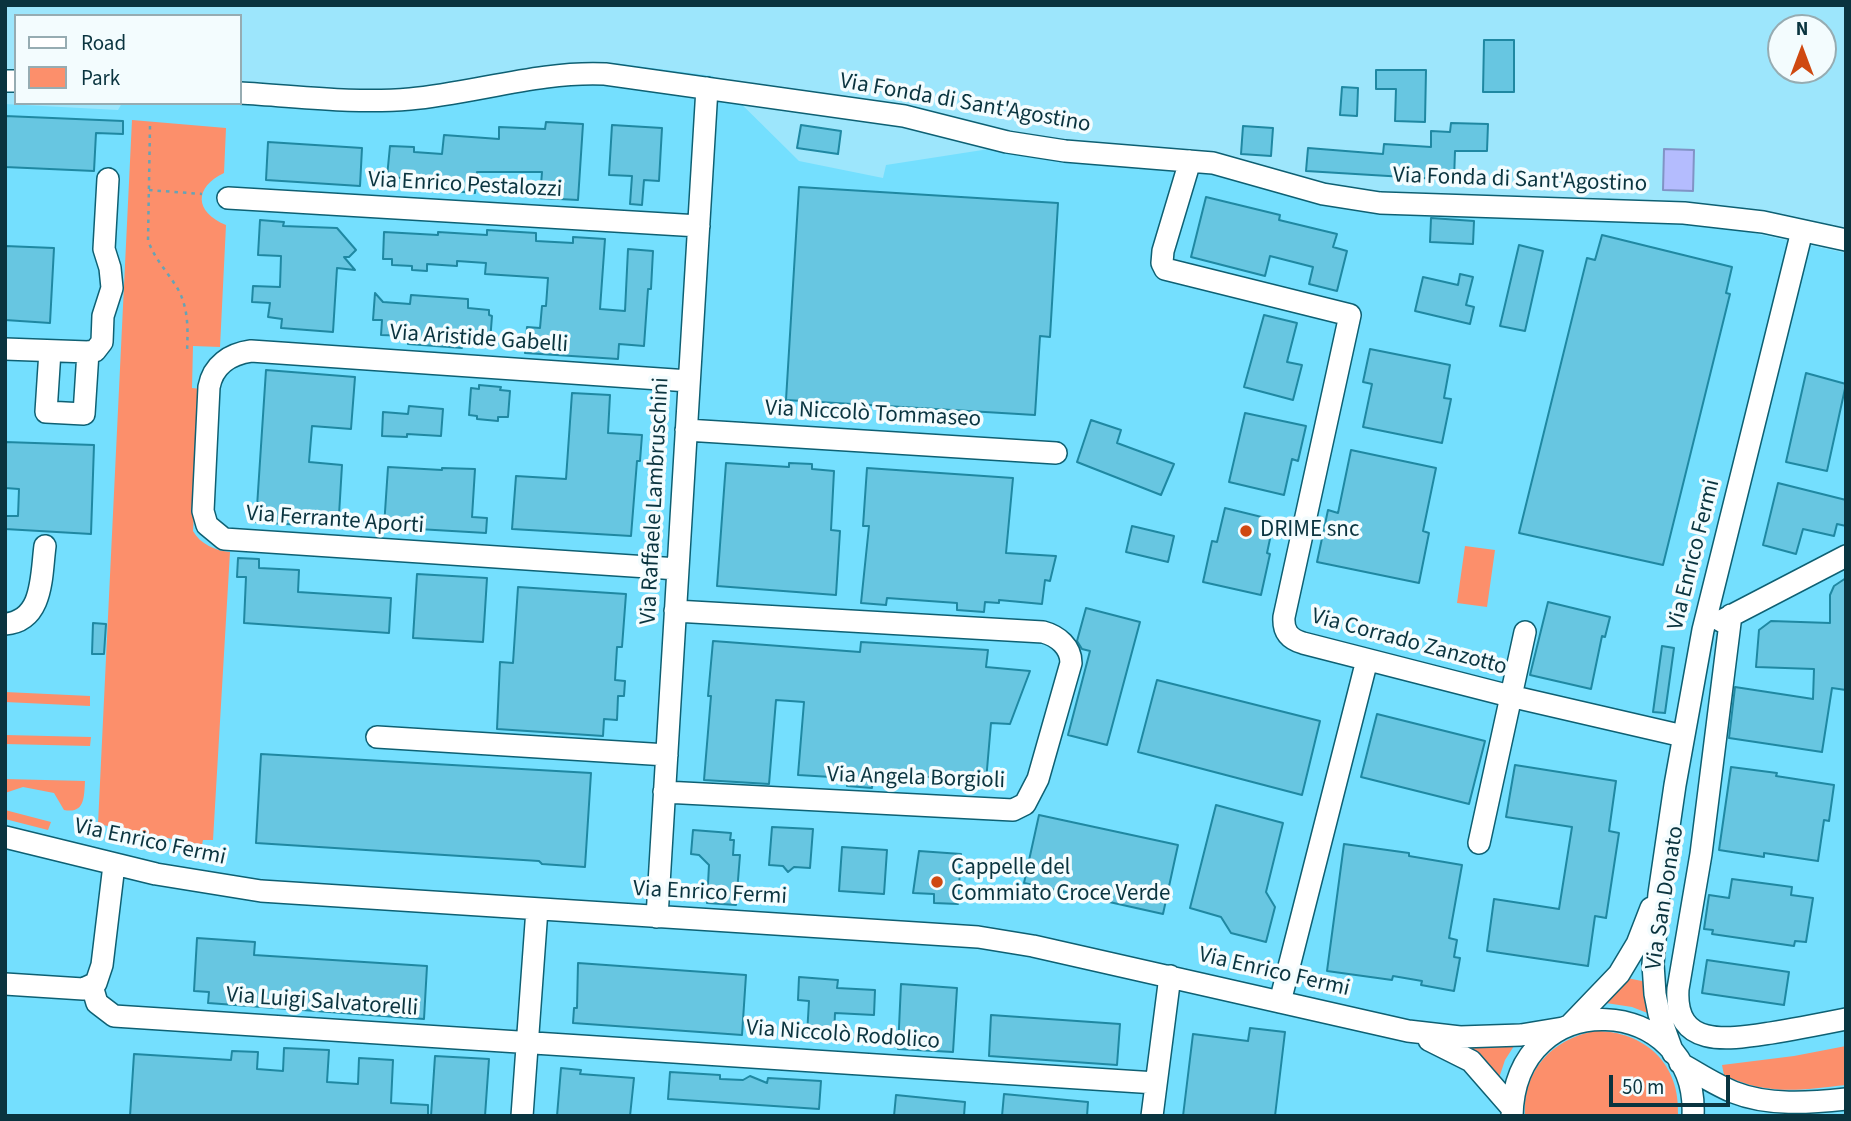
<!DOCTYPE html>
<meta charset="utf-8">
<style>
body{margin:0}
#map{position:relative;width:1851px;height:1121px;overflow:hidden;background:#9de6fc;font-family:"Source Sans 3",sans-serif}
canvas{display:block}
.frame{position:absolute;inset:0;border:7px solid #0a343f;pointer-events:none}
.legend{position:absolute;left:14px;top:14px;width:228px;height:91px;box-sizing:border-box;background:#f3fcfe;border:2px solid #96acb2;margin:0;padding:9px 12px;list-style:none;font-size:21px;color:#0a343f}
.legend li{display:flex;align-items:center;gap:14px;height:35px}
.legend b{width:35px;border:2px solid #96acb2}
.north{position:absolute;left:1767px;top:14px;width:70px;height:70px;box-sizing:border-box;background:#f3fcfe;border:2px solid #96acb2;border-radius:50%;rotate:0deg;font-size:19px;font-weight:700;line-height:28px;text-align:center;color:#0a343f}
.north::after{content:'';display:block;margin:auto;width:24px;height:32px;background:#cf4911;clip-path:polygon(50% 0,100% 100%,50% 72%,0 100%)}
.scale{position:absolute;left:1609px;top:1075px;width:121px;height:32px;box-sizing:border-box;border:4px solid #0a343f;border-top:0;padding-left:9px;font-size:21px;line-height:24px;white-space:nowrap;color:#0a343f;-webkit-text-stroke:5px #f3fcfe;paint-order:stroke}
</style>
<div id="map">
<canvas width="1851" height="1121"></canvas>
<div class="frame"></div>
<ul class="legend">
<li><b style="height:9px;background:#fff"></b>Road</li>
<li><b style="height:19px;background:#fc8f6b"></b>Park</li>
</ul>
<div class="north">N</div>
<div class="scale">50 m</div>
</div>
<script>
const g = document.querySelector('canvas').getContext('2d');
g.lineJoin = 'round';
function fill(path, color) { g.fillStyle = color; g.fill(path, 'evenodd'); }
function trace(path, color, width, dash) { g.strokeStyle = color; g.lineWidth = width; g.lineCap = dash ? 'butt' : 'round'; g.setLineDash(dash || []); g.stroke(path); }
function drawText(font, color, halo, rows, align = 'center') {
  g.font = font + ' "Source Sans 3",sans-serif'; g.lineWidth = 7; g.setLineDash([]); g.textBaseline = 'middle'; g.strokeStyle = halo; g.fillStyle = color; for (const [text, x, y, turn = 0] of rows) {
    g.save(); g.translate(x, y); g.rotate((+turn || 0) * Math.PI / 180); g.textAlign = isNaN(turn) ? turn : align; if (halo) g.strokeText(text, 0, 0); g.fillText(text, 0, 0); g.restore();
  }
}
const built = new Path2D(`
 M614,63L713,76L799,161L883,178L886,165L989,149L1025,155L1215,175L1313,203L1347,210L1377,214L1665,222L1739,230L1846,253V1116H5V104L118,110L122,103H240L384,93L564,67Z`);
const green = new Path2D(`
 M132,120L226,128L224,173C194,187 194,212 226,225L220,347L193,346L192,388L201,389L193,531C200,544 216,551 230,552L213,840H203L202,845L98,824Z
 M1465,546L1495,550L1487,607L1457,603Z
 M5,692L90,696V706L5,702Z
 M5,735L91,737L90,746L5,744Z
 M5,779L85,781C84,797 85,814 64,810L54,793L23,787L5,793Z
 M5,810L51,822L48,830L5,819Z
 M1627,978L1647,982L1650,1014L1632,1007L1606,1003L1605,1001Z
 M1595,1031C1645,1031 1681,1064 1678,1116H1525C1522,1071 1552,1039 1595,1031Z
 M1514,1046L1505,1060L1498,1081L1478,1055L1468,1048Z
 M1846,1046V1085C1800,1090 1767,1096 1724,1075L1722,1065L1794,1056Z`);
const water = new Path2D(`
 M1664,149L1694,150L1693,191L1663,190Z`);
const building = new Path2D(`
 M1484,40H1514V92H1483Z
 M1376,70H1426L1425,122L1395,121L1396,89H1376Z
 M1342,87L1358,88L1357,116L1340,115Z
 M5,116L123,121V134L96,133L94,171L5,167Z
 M546,122L583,124L578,200L540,198L542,172H477L475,193L440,190V186L421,185V179L387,177L390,146L414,147V152L442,154L444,135L499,139V127L545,129Z
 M1451,123L1488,124L1487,151H1455L1454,180L1306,171L1308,148L1383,154L1384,144L1431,147V131L1450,132Z
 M612,125L662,128L659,181L644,180L642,205L630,204L632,176L609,175Z
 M801,125L841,131L838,154L797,148Z
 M1243,126L1273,128L1271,156L1241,154Z
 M268,142L362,148L360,186L266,180Z
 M799,187L1058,203L1050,337L1040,336L1035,415L786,400Z
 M1206,197L1280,215L1279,220L1337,234L1333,247L1347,251L1337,291L1309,284L1313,267L1270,256L1265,276L1191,257Z
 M1431,218L1474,221L1473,244L1430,242Z
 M260,220L284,222L283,226L337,228L356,250L349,257H344L355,270L337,268L333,332L281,328L282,319L268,317L270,303L252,302L253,286L280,287L281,256L258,255Z
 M487,230L536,233V241L573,243V237L605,239L600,309L625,311L628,249L653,251L651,289H648L644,346L619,344L618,359L525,353L527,327L540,328L542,306H546L548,278L485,274L486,263L457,261V266L427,264V271L412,270V266L392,265V259H383L384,232L438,235V232L487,235Z
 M1602,235L1732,267L1726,293L1730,294L1663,565L1519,533L1587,258L1595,260Z
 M1519,245L1543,251L1525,331L1500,326Z
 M5,246L54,248L50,323L5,320Z
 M1460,274L1473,277L1466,305L1474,307L1470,324L1415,311L1423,277L1458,285Z
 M375,293L383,302L410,304L411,295L468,299V308L489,310V315L492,316L490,342L462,340V348L408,344L409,336L381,335L382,320H373Z
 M1264,315L1297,323L1287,362L1302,365L1293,400L1244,387Z
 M1370,349L1450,365L1444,398L1451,399L1442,443L1363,427L1372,384L1363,382Z
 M266,370L355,377L351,429L312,426L309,462L342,465L339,515L302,512L301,525L256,522Z
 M1806,373L1846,384L1827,471L1786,462Z
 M479,385L501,387L500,390L510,391L508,417H498V421L477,419V416L469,415L471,388L479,389Z
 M572,393L610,395L608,433L642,435L640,461H637L631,536L512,529L516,476L566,479Z
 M409,406L443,409L441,436L407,434V437L382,436L383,412L408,414Z
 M1245,413L1306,426L1298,461L1292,459L1284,495L1229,482Z
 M1091,420L1121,430L1117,443L1174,464L1161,495L1077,462Z
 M5,442L94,445L91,534L5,529V516H18L19,489L5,488Z
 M1351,450L1436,468L1423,531L1429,533L1419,583L1317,562L1328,510L1338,513Z
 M726,463L789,467V463L812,464V469L834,471L831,530L840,531L836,595L717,586Z
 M388,467L442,470V468L475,469L472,517L487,518L486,533L384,527Z
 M867,468L1013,478L1006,553L1056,556L1050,581L1045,580L1042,604L999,600V603L985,602L984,612L957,610V603L887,598L886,605L861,603L869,526H863Z
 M1778,483L1846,500V526L1837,524L1834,536L1803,529L1796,554L1763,545Z
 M1225,508L1274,520L1267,553L1270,554L1261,595L1203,582L1212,541L1217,542Z
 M1132,526L1174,536L1168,562L1126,552Z
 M238,558L259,559V568L299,570L298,592L391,598L389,633L244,623L246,577H237Z
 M417,574L487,578L483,642L413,638Z
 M1846,578V690L1832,688L1822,752L1729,738L1735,687L1813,699L1814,669L1756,667L1759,630L1771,621L1830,623V595L1834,586Z
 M518,587L626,594L622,647H617L615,680L625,681L624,696H618L617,720L604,719L603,736L497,729L500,662L513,663Z
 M1548,602L1610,617L1605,637L1602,636L1591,689L1530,675Z
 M1086,608L1140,622L1107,745L1068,735L1090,651L1082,649L1077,641Z
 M93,623L106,624L104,654H92Z
 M713,641L860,652L861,642L988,650L986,667L1030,671L1010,724L991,723L986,781L873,773L872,788L847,786L848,778L798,775L804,702L776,700L769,784L704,780L711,696H708Z
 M1662,646L1674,648L1665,713L1653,712Z
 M1157,680L1320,721L1302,795L1138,752Z
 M1377,714L1485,741L1469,804L1361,777Z
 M261,754L591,773L585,867L542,864L539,861L256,843Z
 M1515,765L1616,781L1609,831L1619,833L1606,918L1595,916L1588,966L1487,951L1494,899L1559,909L1572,827L1506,817Z
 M1731,767L1777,773L1776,776L1834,785L1829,821L1824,820L1818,861L1764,853V857L1719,850Z
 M1216,805L1283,823L1266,892L1275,907L1266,942L1231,933L1221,917L1190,908Z
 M1039,815L1178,845L1163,914L1024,883Z
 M772,827L813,829L810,868L794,867L788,872L783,866L769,865Z
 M693,830L731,833L730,840H734L733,855H740L736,905L707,903L709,865L699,855L691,854Z
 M1344,844L1409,853V856L1462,865L1449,938L1457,940L1454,957L1460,958L1454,991L1421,985L1422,981L1393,976L1392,980L1327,971Z
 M842,847L887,850L884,894L839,891Z
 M919,851L961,854L958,904L934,903V894L913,893Z
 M1732,879L1792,887L1791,895L1813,898L1806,942L1795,941L1794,946L1712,934L1713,930L1704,929L1709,895L1729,898Z
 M197,938L255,942L254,955L427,966L424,1019L208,1003L209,992L194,991Z
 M1707,960L1789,972L1784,1005L1702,993Z
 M578,963L746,975L742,1035L573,1023L574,1008H577Z
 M799,977L838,980L837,988L875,990L874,1015L835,1013L834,1037L807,1035L809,1001L798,1000Z
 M901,984L957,988L953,1052L898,1049Z
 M991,1015L1120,1024L1117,1065L989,1056Z
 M1250,1028L1285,1032L1275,1116H1183L1193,1034L1248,1041Z
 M284,1048L329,1050L327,1082L358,1084L359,1058L393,1060L391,1103L428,1105V1116H130L134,1054L231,1060L232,1051L258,1052L257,1069L283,1071Z
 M435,1056L489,1059L485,1116H431Z
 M561,1068L581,1070L580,1074L634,1078L630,1116H557Z
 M670,1072L720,1075V1079L743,1080L750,1076L767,1083L768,1078L821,1081L819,1109L668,1099Z
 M1004,1094L1088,1102L1087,1116H1002Z
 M896,1095L965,1102L964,1116H894Z`);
const path = new Path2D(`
 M150,126L148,240C153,256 165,269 174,283C189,304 188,328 187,352
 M149,190L202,194`);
const minor = new Path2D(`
 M5,81H16
 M240,93C296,96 354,104 410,99C475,93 540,71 605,74L904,116L1007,142L1065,151L1213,163L1323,194L1380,203L1684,213L1763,222L1846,240
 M1190,161L1163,251L1162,263L1165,269L1350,315L1284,617C1283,631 1289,639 1303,643L1510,696L1683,736
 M228,198L699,226
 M5,349L88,352L95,351L102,342L103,316L112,288L110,268L104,249L108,179
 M50,351L46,412L84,414L88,352
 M686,430L1056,453
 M678,569L224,539L207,525L203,511L209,387C213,365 230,354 251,351L689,381
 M1731,615L1701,854L1678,989C1674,1050 1731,1039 1771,1033C1796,1029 1821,1024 1846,1019
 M1721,621L1846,556
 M5,624C44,621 41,575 45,546
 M377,737L667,755
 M664,792L1013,810L1025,804L1038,779L1071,663C1071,647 1058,636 1043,632L675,611
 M5,837L156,874L261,891L978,937L1033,946L1408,1031L1460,1037L1521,1035L1563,1028
 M1479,843L1525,632
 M657,917L707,88
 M5,984L83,989L96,983L102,965L114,865
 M92,986L97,1003L114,1016L1156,1083
 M1280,1002L1367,660
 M1571,1024L1619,974L1637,944L1651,908
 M1429,1040L1471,1061L1512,1108
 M1673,1053L1659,1014L1655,994L1653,964L1659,894L1675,785L1703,630L1802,231
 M1680,1063C1697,1073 1714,1084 1733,1092C1768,1106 1809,1103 1846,1099
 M522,1116L537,909
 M1152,1116L1170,976
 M1512,1116C1515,981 1699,994 1693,1116`);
const markers = [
 [1246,531,7,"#cf4911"],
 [937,882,7,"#cf4911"]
];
const streetNames = [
 ["Via Fonda di Sant'Agostino",965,104,10],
 ["Via Fonda di Sant'Agostino",1520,181,2],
 ["Via Enrico Pestalozzi",465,186,3],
 ["Via Aristide Gabelli",479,340,4],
 ["Via Niccolò Tommaseo",873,415,3],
 ["Via Raffaele Lambruschini",656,501,-87],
 ["Via Ferrante Aporti",335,521,4],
 ["Via Enrico Fermi",1695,555,-76],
 ["Via Corrado Zanzotto",1409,643,15],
 ["Via Angela Borgioli",916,779,2],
 ["Via Enrico Fermi",150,843,12],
 ["Via Enrico Fermi",710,894,3],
 ["Via San Donato",1666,898,-81],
 ["Via Enrico Fermi",1274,973,13],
 ["Via Luigi Salvatorelli",322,1003,4],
 ["Via Niccolò Rodolico",843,1036,4]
];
const poiNames = [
 ["DRIME snc",1260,531],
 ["Cappelle del",951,869],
 ["Commiato Croce Verde",951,895]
];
fill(built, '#74dffe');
fill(green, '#fc8f6b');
fill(water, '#b4bcfe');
trace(water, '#8193c5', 2);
fill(building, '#67c6e1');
trace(building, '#1f88a2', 2);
trace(minor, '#0e6073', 24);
trace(path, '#66a3b5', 2.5, [3.5, 5]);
trace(minor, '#fff', 21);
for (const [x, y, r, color] of markers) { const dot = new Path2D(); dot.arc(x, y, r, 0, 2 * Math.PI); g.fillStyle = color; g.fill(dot); trace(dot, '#f3fcfe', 2.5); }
drawText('23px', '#0a343f', '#f3fcfe', streetNames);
drawText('23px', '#0a343f', '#f3fcfe', poiNames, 'left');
</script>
